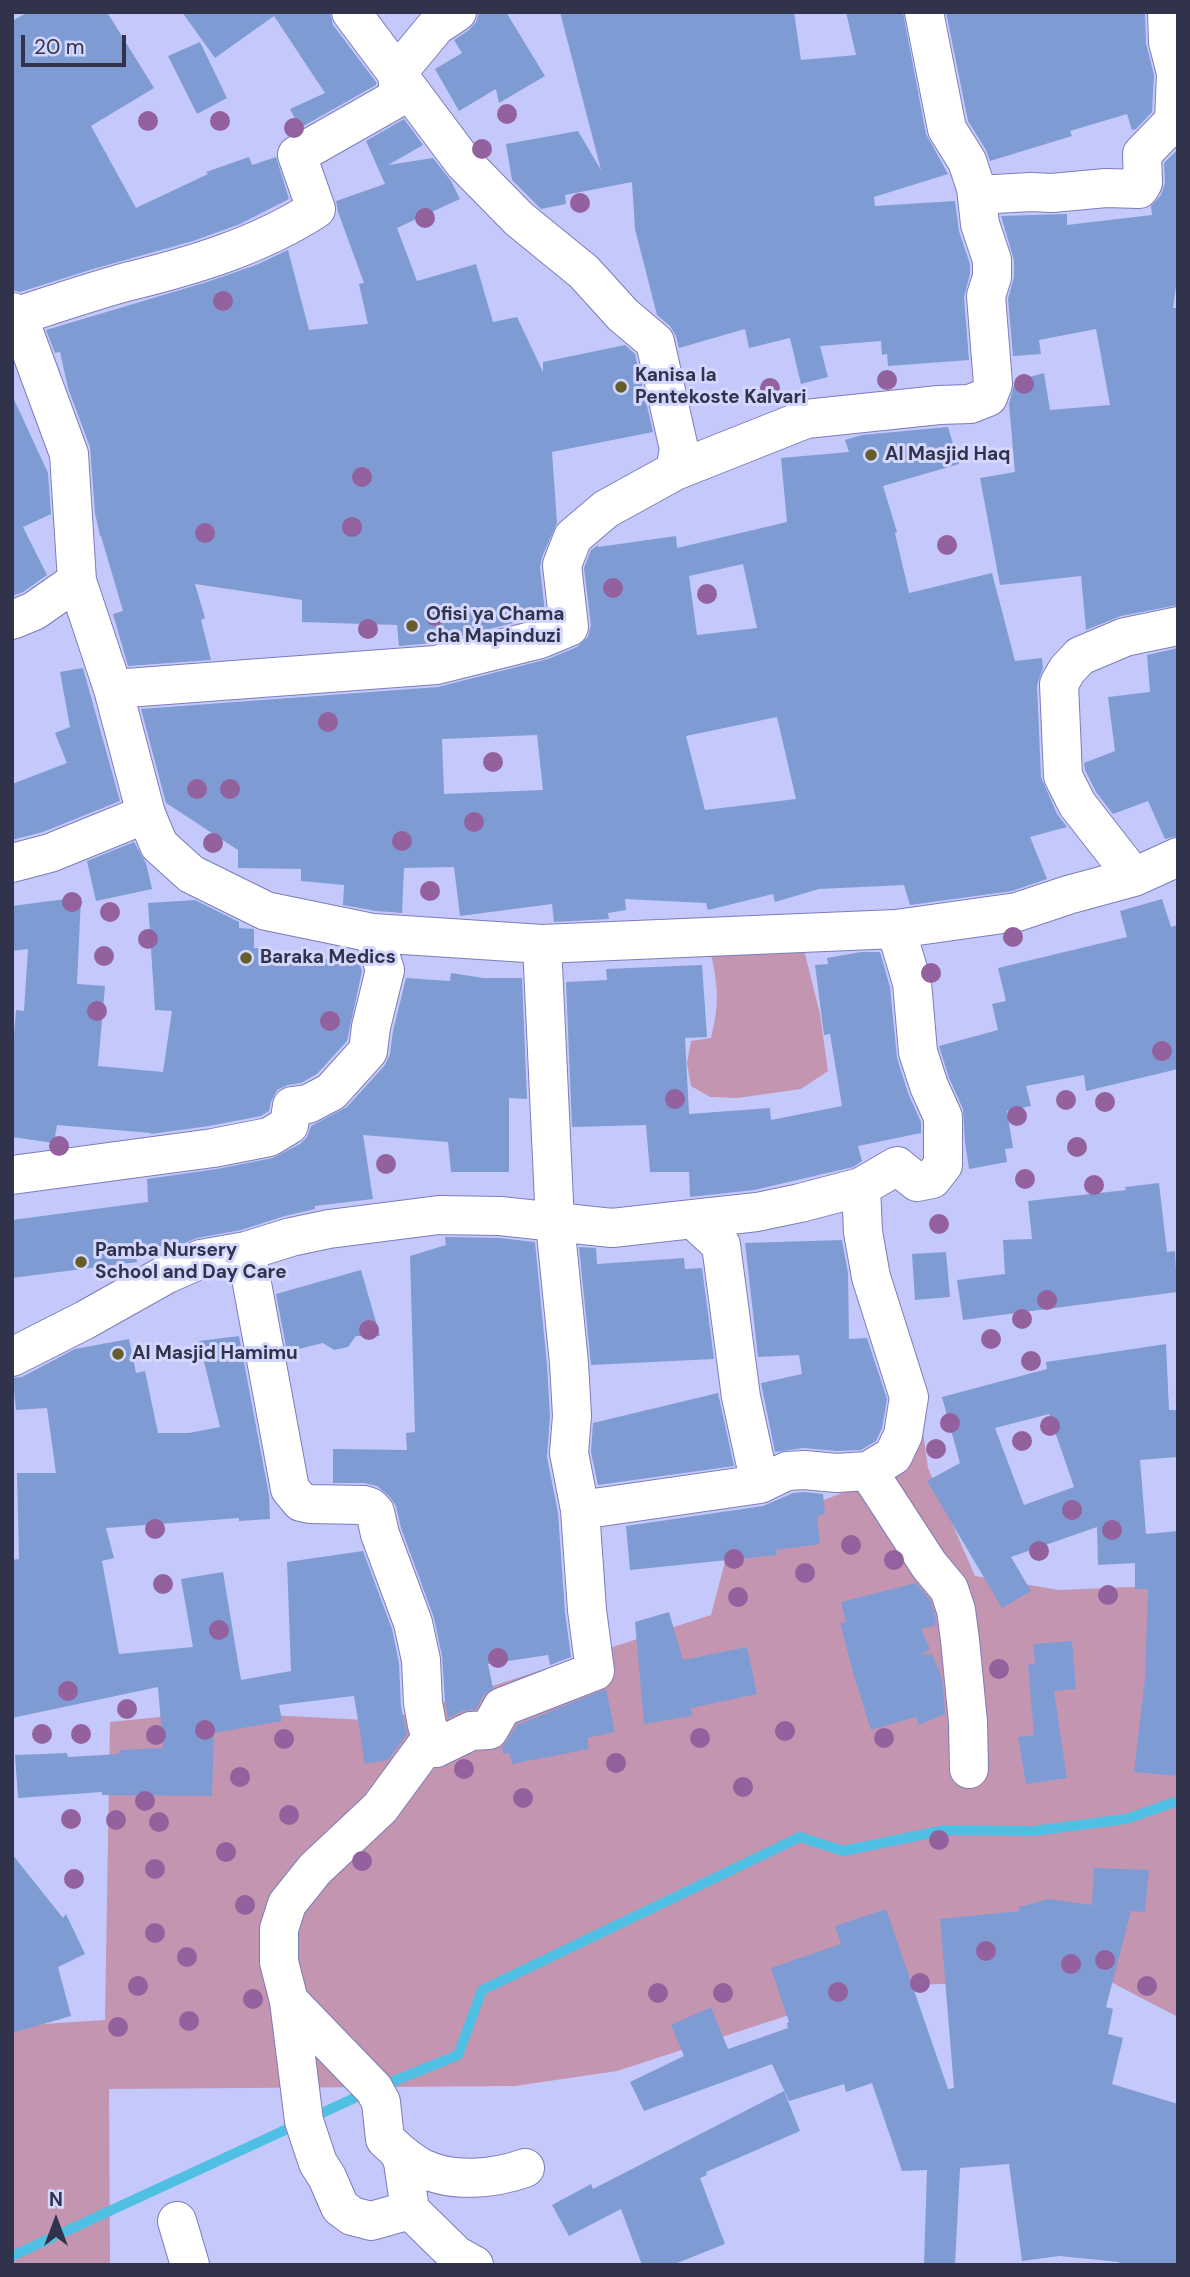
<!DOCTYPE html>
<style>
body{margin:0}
#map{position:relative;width:1190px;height:2277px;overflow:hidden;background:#c5c8fa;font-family:"DM Sans",sans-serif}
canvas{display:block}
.frame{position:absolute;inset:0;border:14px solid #31324b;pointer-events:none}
.north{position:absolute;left:21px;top:2186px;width:70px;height:70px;-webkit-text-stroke:5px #d3d6fd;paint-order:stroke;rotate:0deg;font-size:19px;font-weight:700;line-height:28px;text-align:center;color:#31324b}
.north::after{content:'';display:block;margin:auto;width:24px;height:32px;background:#31324b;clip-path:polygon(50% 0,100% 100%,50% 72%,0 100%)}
.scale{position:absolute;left:21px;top:35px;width:105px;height:32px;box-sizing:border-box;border:4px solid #31324b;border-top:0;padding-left:9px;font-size:21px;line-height:24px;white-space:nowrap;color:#31324b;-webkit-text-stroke:5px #d3d6fd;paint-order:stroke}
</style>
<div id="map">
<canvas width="1190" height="2277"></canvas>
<div class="frame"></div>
<div class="north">N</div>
<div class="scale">20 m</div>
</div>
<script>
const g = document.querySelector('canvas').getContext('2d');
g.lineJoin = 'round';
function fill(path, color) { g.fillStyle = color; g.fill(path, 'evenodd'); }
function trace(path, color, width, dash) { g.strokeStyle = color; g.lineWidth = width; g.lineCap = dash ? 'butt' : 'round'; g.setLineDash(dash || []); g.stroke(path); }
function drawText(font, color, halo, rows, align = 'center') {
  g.font = font + ' "DM Sans",sans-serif'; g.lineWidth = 6; g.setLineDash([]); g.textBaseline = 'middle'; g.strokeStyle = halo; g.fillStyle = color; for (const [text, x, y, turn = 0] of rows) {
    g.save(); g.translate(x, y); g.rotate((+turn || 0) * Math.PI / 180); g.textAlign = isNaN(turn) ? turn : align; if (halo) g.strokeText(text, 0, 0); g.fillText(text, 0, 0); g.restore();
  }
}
const green = new Path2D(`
 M802,942L820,1014L828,1071L801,1089L737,1098L710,1097L691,1086L687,1063L691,1041L711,1038C720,1002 718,986 710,949Z
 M917,1390L928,1468L975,1576L1059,1590L1178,1585V2017L1105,1979L910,1985L857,1993L617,2071L515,2086L109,2089L110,2265H12V2026L105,2020L110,1722L210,1712L385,1721L711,1615L732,1535L905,1469Z`);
const stream = new Path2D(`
 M12,2256L374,2089L458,2055L482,1990L800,1837L843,1851L945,1830L1033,1831L1126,1819L1178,1801`);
const building = new Path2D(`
 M28,12H107L154,88L91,126L136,208L208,174L206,172L249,157L252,165L276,157L289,199L240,224L193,241L93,269L20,292L12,290V21Z
 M182,12H330L333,25L376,82V85L300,128L290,109L325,93L274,16L215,58Z
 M479,12H506L545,76L499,103L496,89L459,111L435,69L462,53L454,40L469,30L476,22Z
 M560,12H794L801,60L856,55L846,12H903L926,134L948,174L874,197L875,206L955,201L959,231L970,264V274L964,297L969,360L888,366L887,354L882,355L881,341L820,346L828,377L801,384L790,338L749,348L745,329L679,348L676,336L670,326L657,315L635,229L632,182L565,195L566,204L541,209L512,180L506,144L578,131L601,170Z
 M946,12H1145L1146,43L1154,75L1152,112L1136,129L1132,130L1127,114L1070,131L1072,136L990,161L986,150L968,121Z
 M200,42L227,98L197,114L168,56Z
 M404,119L423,145L388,165L433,158L451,181L460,199L397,228L417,281L476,264L493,322L517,317L543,372V362L625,345L635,354L653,432L552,452L557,523L542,557L540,567L545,613L533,618L433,643L399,646L397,625L302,622V600L195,584L205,618L201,620L211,660L128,666L113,614L123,611L101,536H100L95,513L90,447L68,388L60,352L55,353L46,330L207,282L256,265L288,250L309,330L368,324L359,284L364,283L338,212L336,201L385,184L366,141Z
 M1177,150L1178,272L1173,308H1178V605L1121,616L1086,630L1081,576L1000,585L980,478L1015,472L1009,404L1015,381L1044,373L1050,410L1110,405L1096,329L1039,340L1041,354L1013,356L1008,299L1014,277V260L1001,216L1067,214V225L1152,215L1151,206L1161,195L1165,183L1164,163Z
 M12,395L48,473L51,514L23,527L47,575L23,592L12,596Z
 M948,427L959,464L883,486L897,532L895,533L909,593L992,573L1015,661L1042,658L1043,668L1037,685L1041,777L1057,814L1067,827L1030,837L1047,879L1012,891L910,905L904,885L819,889L775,902L773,894L708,910L706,903L625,899L626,910L608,913L609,919L554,922L552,904L460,916L454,867L404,868L402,913L376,911L343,905L344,885L301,881V869L238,868V850L166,803L141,709L438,687L548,659L577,647L588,637L591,625L584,568L591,550L598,545V547L676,536L677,548L787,522L781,458L849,452L845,440L862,435ZM743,564L757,628L697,635L689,576ZM777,717L796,799L705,810L686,736ZM537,735L543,790L444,794L442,739Z
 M1178,648V836L1165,839L1148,801L1113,814L1096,792L1085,770L1084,763L1115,751L1108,697L1150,692L1147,655Z
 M83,668L120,801L43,832L12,840V784L67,763L55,733L70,727L60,672Z
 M134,842L146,863L152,889L96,901L87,861Z
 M81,897L77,984L105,986L98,1066L163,1072L172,1011L155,1010L148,903L195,900L239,922V928L254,929V948L265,949V962L325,961V959L359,962L362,971L347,1041L317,1074L301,1083L288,1085L277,1090L271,1102L269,1111L261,1116L209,1126L151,1134V1133L57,1125L54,1143L12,1137V1059L16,1010L24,1011L28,949L12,951V906Z
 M1162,899L1171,927L1178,925V1069L1086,1091L1084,1075L1026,1086L1031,1106L1007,1111L1013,1148L1005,1149L1007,1162L969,1169L965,1142L963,1109L949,1078L939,1046L998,1030L992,1004L1006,1001L998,968L1127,937L1120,911Z
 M861,952H880L890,987L897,1058L908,1093L921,1122V1133L858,1146L862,1161L853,1167L754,1190L690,1197L689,1172H650L646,1125L572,1127L566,982L607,980L606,969L702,965L707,1037L685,1038L689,1114L770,1108L771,1120L842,1106L830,1034L824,1035L815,965L828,964L827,958Z
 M451,973L483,978H522L527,1099L509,1098V1172H451L448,1142L363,1135L373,1199L315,1206V1209L285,1216L241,1230L197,1238L177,1246H134L137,1262L12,1278V1220L148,1202L147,1179L217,1169L273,1158L300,1144L307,1137L311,1126L347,1107L385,1065L390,1054L393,1031L406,978L450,981Z
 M1159,1183L1167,1252L1175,1251L1177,1292L963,1320L957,1280L1005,1274L1003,1240L1032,1239L1028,1201L1126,1190L1125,1187Z
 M445,1237L499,1238L535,1242L547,1365L550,1416L547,1457L558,1513L565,1612L571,1657L550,1665L548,1655L488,1664L493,1688L483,1696L476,1709L462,1711L448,1718L445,1701L442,1656L434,1618L401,1528L396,1506L390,1497L377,1486L364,1483H333V1449L407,1450L406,1433L415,1432L410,1256L446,1245Z
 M842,1240L848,1273L849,1339L867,1338L887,1399L882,1428L876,1441L861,1450L837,1451L803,1448L775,1452L761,1383L802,1374L799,1355L758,1357L745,1243Z
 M579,1247L596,1248L597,1264L684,1258L685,1269L702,1268L714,1359L591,1365Z
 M946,1252L950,1297L915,1300L912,1254Z
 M361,1270L380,1336H356L348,1347L334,1350L323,1343L287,1352L276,1294Z
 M239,1336L269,1495L270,1519L239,1521V1518L106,1528L114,1558L102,1561L119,1654L193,1647L181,1579L223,1572L241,1680L291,1671L287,1562L363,1551L392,1629L399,1663L401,1707L407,1734L388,1760L365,1764L354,1696L279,1705L282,1721L214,1733L212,1796L102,1795V1792L18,1798L15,1755L67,1753L68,1757L119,1754V1750L163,1748L158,1687L12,1718V1560L19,1559L17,1473H56L47,1408L16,1410L13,1378L22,1377L75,1349L129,1339L136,1373L145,1371L158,1433H189L220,1427L199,1341Z
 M1166,1344L1169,1410H1178V1457L1140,1460L1146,1534L1178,1531V1776L1134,1772L1145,1678L1148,1589H1135V1563L1098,1565L1097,1527L1011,1557L1031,1591L1002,1608L927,1481L960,1463L942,1397L1047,1369L1046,1362ZM1049,1414L1074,1487L1024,1505L995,1428Z
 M718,1393L734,1466L598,1485L591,1452L593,1423Z
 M804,1492L823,1494L825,1514L817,1516L820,1544L776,1550L777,1555L630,1570L626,1526L763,1506L793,1493Z
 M916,1583L930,1600L935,1615L936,1625L921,1629L930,1649L920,1655L932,1654L942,1678L945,1714L919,1725L916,1717L871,1730L854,1676L840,1623L846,1622L841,1602Z
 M669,1612L683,1660L747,1647L757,1694L691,1708L692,1716L644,1724L635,1622Z
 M1072,1641L1076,1689L1054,1691L1067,1778L1026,1784L1018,1737L1034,1735L1028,1665L1035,1664L1033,1644Z
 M606,1689L615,1732L587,1738L589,1749L512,1764L509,1753L503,1754L502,1748L517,1725Z
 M12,1854L63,1918L66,1914L85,1954L58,1967L71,2016L12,2033Z
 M1094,1868L1149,1870L1145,1912L1131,1911L1106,2007L1113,2009L1108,2034L1123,2038L1112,2084L1178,2104V2265H1120L1119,2262L1059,2256L1022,2261L1009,2164L960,2168L955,2265H924L927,2170L902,2171L872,2083L846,2092L844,2084L789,2101L772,2064L644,2111L630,2082L684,2056L671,2025L711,2007L728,2049L788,2028L787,2023L789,2022L771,1968L841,1944L835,1926L886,1909L948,2089L954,2088L940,1919L1019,1911V1907L1048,1899L1092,1905Z
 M784,2091L800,2131L706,2172L707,2175L700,2178L725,2244L672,2265H642L621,2209L569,2236L552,2205L591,2184L593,2189Z`);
const minor = new Path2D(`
 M351,12L464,163L519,219L584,272L623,315L655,342L679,449L675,471
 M1167,12L1168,42L1176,73L1174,121L1178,128
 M977,195L1031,192L1052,193L1106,188L1139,189L1143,183L1142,154L1174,121
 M12,312L18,316L69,454L77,581L113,689L146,814L159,845L191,874L266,911L373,933L542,944L896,929L1017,912L1068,895L1134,877L1178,857
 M18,316C54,304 90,292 126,282C192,266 259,246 316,209L297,155L399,97L397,73L436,26L457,12
 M12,620L34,611L77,581
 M113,689L436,665L540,639L569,627L562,565L573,537L606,509L675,471L806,419L939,405L970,404L988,397L993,384L986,296L992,277V260L980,224L976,188L967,161L947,129L924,12
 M12,863L50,853L146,814
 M1134,877L1077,804L1063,776L1059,684L1067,670L1080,656L1125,637L1178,626
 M12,1175L213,1148L269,1137L289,1125L292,1106L308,1104L331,1092L368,1051L371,1027L385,970L373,933
 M693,1219L721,1245L741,1397L760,1484
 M246,1251L290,1489L301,1502L310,1504L364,1505L370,1507L375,1512L380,1534L413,1623L421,1660L423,1703L427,1725L436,1748
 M12,1357L85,1320L167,1274L201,1259L246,1251L291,1237L329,1229L439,1215L500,1216L612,1228L693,1219L757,1212L800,1203L861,1187L897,1166L917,1182L932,1179L943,1165V1117L929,1086L918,1052L912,983L896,929
 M868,1471L929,1565L949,1589L956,1610L960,1640L968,1722L969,1769
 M580,1510L760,1484L787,1471L804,1470L837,1473L868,1471L893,1456L903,1435L909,1397L871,1277L863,1232L861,1187
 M289,2001L304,2121L318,2163L327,2177L340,2207L352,2216L371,2221L410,2210
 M399,2152C406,2157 414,2164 422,2168C452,2183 494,2179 525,2168
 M177,2221L190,2265
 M474,2265L456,2255L410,2210L403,2162L399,2152L385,2139L381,2102L374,2089L289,2001L279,1962V1929L287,1904L315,1869L380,1808L427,1744L436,1748L471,1731L489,1730L502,1707L595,1671L587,1610L580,1510L569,1453L572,1416L569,1363L555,1223L542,944`);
const trees = [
 [507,114],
 [148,121],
 [220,121],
 [294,128],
 [482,149],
 [580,203],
 [425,218],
 [223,301],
 [887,380],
 [1024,384],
 [770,388],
 [362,477],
 [352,527],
 [205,533],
 [947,545],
 [613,588],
 [707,594],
 [435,616],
 [368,629],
 [328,722],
 [493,762],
 [197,789],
 [230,789],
 [474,822],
 [402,841],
 [213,843],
 [430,891],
 [72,902],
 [110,912],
 [1013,937],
 [148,939],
 [104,956],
 [931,973],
 [97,1011],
 [330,1021],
 [1162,1051],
 [675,1099],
 [1066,1100],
 [1105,1102],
 [1017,1116],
 [59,1146],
 [1077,1147],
 [386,1164],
 [1025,1179],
 [1094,1185],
 [939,1224],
 [1047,1300],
 [1022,1319],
 [369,1330],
 [991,1339],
 [1031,1361],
 [950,1423],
 [1050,1426],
 [1022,1441],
 [936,1449],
 [1072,1510],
 [155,1529],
 [1112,1530],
 [851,1545],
 [1039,1551],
 [734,1559],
 [894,1560],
 [805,1573],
 [163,1584],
 [1108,1595],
 [738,1597],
 [219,1630],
 [498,1658],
 [999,1669],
 [68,1691],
 [127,1709],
 [205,1730],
 [785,1731],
 [42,1734],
 [81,1734],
 [156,1735],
 [700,1738],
 [884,1738],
 [284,1739],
 [616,1763],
 [464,1769],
 [240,1777],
 [743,1787],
 [523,1798],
 [145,1801],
 [289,1815],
 [71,1819],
 [116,1820],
 [159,1822],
 [939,1840],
 [226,1852],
 [362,1861],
 [155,1869],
 [74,1879],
 [245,1905],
 [155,1933],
 [986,1951],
 [187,1957],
 [1105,1960],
 [1071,1964],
 [920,1983],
 [138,1986],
 [1147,1986],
 [838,1992],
 [658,1993],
 [723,1993],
 [253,1999],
 [189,2021],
 [118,2027]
];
const markers = [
 [621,387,7,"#655e2b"],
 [871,455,7,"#655e2b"],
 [412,626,7,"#655e2b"],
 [246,958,7,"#655e2b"],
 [81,1262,7,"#655e2b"],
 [118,1354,7,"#655e2b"]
];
const poiNames = [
 ["Kanisa la",635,376],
 ["Pentekoste Kalvari",635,398],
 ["Al Masjid Haq",885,455],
 ["Ofisi ya Chama",426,615],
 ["cha Mapinduzi",426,637],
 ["Baraka Medics",260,958],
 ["Pamba Nursery",95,1251],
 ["School and Day Care",95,1273],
 ["Al Masjid Hamimu",132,1354]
];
fill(green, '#c495b1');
trace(stream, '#4fc0e3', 10);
fill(building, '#7e9cd3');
trace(minor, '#7c7db8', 40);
trace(minor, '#fff', 38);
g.fillStyle = '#93619d';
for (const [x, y] of trees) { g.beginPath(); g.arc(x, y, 10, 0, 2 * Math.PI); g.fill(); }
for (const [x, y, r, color] of markers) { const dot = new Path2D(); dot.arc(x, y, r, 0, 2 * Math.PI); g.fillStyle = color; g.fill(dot); trace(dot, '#d3d6fd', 2.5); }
drawText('bold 19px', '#31324b', '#d3d6fd', poiNames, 'left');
</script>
